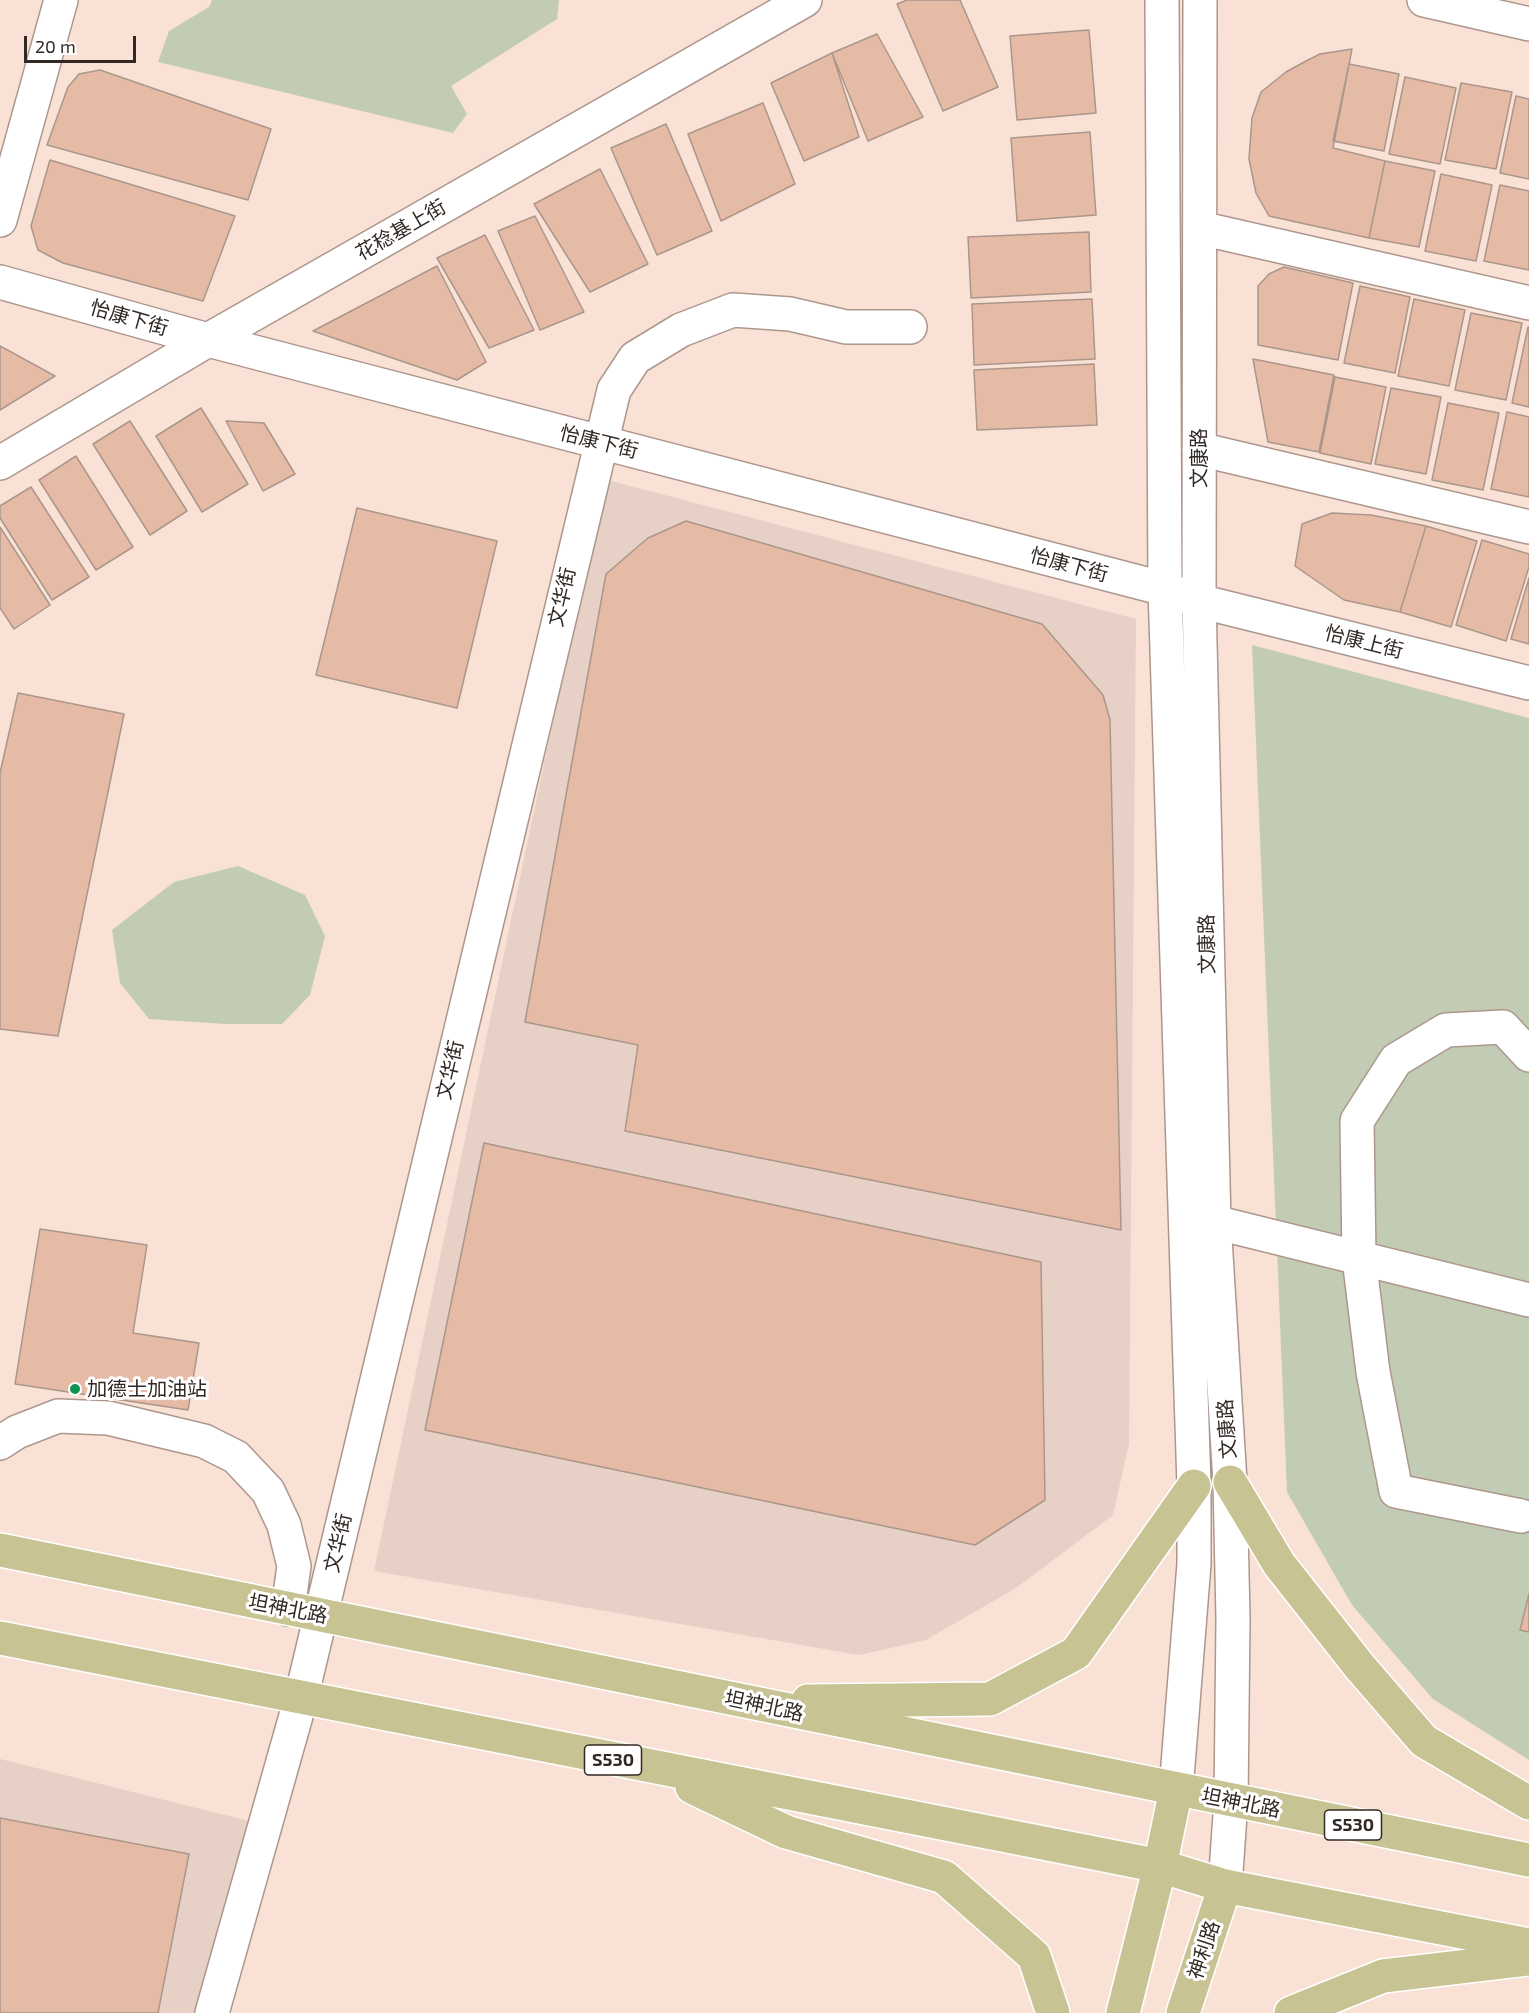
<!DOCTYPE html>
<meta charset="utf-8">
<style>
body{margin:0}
#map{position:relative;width:1529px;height:2013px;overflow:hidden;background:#f9e1d6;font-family:"Exo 2",sans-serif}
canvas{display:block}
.scale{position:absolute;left:24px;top:36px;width:112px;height:27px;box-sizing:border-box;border:3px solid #322925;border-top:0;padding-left:8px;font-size:18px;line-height:21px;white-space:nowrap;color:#322925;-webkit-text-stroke:4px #fff;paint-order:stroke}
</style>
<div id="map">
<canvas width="1529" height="2013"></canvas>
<div class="scale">20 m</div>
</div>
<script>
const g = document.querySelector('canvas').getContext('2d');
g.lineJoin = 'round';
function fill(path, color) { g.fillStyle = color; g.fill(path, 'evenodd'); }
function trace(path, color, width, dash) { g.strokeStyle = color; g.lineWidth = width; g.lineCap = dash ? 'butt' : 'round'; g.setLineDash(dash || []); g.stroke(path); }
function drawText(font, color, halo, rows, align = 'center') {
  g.font = font + ' "Exo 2","Noto Sans SC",sans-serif'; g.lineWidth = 6; g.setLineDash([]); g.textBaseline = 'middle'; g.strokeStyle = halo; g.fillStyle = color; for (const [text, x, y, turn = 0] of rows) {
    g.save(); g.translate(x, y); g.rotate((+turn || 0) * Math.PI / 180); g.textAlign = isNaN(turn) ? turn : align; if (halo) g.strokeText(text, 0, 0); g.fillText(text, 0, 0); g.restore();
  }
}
const commercial = new Path2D(`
 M604,479L1136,619L1129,1444L1113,1515L1016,1588L926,1640L859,1655L374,1571Z
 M0,1759L265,1825L212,2013H0Z`);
const green = new Path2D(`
 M212,0H559L557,19L451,86L467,114L453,133L158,62L169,31L209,7Z
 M1252,645L1529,718V1760L1433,1699L1352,1605L1287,1492Z
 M238,866L305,895L325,936L310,995L282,1024H225L149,1019L120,983L112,930L174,882Z`);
const building = new Path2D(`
 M907,0H960L998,87L943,111L897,4Z
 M1089,30L1096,113L1017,120L1010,36Z
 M877,34L923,117L868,141L832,53Z
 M1352,49L1333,148L1385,161L1369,238L1269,216L1256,193L1249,159L1252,118L1261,92L1286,72L1306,61L1320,54Z
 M832,53L859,137L804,161L771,83Z
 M1349,64L1399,74L1384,151L1333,141Z
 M100,70L271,129L248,200L47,145L68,87L79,74Z
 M1405,77L1456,88L1440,164L1389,154Z
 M1461,83L1512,92L1496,169L1445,160Z
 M1516,96L1529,99V179L1500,173Z
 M763,103L795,184L721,221L688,134Z
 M666,124L712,231L657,255L611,148Z
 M1090,132L1096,215L1017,221L1011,138Z
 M50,160L235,216L203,301L63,263L38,250L31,226Z
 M1385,161L1435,171L1419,247L1369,238Z
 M600,169L648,264L590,292L534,204Z
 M1441,174L1492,185L1476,261L1425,251Z
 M1500,185L1529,191V270L1484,261Z
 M535,216L584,312L540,330L498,231Z
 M1089,232L1091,292L971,298L968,237Z
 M485,235L534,330L489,348L437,258Z
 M437,266L486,362L457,380L313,331Z
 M1284,267L1353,283L1338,360L1258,345V286L1269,274Z
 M1360,286L1410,297L1395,373L1344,363Z
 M1092,299L1095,359L974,365L972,304Z
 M1414,299L1465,310L1449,386L1398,376Z
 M1471,313L1522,323L1506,400L1455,390Z
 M1528,327H1529V407L1512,403Z
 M0,346L55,376L0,410Z
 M1253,359L1334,375L1319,452L1268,442Z
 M1094,364L1097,425L977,430L974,370Z
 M1335,377L1386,387L1371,464L1320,453Z
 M1391,388L1441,397L1426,474L1375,464Z
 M1448,403L1499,413L1483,490L1432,480Z
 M201,408L248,484L202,512L156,436Z
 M1507,412L1529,417V497L1491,489Z
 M130,421L187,511L150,535L93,444Z
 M226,421L264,423L295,474L263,491Z
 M76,456L133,547L96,570L39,480Z
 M31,487L89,577L52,600L0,518V506Z
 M357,508L497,541L457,708L316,675Z
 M1332,513L1371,515L1426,526L1400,612L1344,600L1295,566L1302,524Z
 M686,521L1042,624L1103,695L1110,720L1121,1230L625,1131L638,1045L525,1022L606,574L648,538Z
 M1426,526L1477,541L1451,627L1400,612Z
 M0,527L50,605L14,629L0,608Z
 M1482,540L1529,554V567L1506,641L1456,625Z
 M1529,578V644L1511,639Z
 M18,693L124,714L58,1036L0,1029V773Z
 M484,1143L1041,1262L1045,1500L975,1545L425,1430Z
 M40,1229L147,1245L133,1333L199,1343L188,1410L15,1384Z
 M1529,1594V1632L1520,1630Z
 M0,1818L189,1854L158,2013H0Z`);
const minor = new Path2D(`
 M1162,0L1165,589L1194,1486V1564L1176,1790
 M1200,0L1199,601L1214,1222L1230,1482L1233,1619L1231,1801L1225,1886
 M1424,0L1529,24
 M0,220L61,0
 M1200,228L1529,303
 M0,282L208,340L1165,589L1199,601L1529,683
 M1199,449L1529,527
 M0,463L208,340L805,0
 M1214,1222L1529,1300
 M0,1443L17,1432L58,1416L108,1418L204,1441L236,1457L268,1491L284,1525L294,1566L288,1609
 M1521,1516L1396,1491L1373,1372L1359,1258L1357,1121L1396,1060L1446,1030L1503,1027L1529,1055
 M212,2013L301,1698L614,390L635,358L681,330L733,310L790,314L846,327H910`);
const major = new Path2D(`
 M1230,1482L1279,1564L1360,1667L1424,1741L1529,1803
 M0,1550L1529,1860
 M0,1638L1160,1866L1225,1886L1529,1945
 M808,1701L990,1699L1076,1653L1194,1486
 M692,1787L786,1832L944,1877L1034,1956L1053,2013
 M1123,2013L1160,1866L1176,1790
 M1183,2013L1225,1886
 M1291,2013L1383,1976L1529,1959`);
const markers = [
 [75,1389,6,"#0f9250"]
];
const shields = [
 [613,1760,57],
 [1353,1825,57]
];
const shieldNames = [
 ["S530",613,1760],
 ["S530",1353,1825]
];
const streetNames = [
 ["花稔基上街",401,230,-30],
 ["怡康下街",129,318,16],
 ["怡康下街",599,442,14],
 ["文康路",1199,458,-90],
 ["怡康下街",1069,565,15],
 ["文华街",562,597,-77],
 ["怡康上街",1364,642,14],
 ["文康路",1207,944,-91],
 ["文华街",450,1070,-77],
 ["文康路",1227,1429,-94],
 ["文华街",338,1543,-77],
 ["坦神北路",288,1609,11],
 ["坦神北路",764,1706,12],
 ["坦神北路",1241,1803,11],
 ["神利路",1204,1950,-72]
];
const poiNames = [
 ["加德士加油站",87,1389]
];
fill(commercial, '#e7d0c6');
fill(green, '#c2ccb4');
fill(building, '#e6bba6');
trace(building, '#ab968b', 1.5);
trace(minor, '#ad978d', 36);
trace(major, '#fff', 36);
trace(minor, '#fff', 33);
trace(major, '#c8c393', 33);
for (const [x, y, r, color] of markers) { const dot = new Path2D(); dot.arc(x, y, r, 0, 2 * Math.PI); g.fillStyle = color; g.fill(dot); trace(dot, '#fff', 2); }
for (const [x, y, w] of shields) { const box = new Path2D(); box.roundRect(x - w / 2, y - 15, w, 30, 4.5); g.fillStyle = '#fff'; g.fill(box); trace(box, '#322925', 1.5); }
drawText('bold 18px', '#322925', null, shieldNames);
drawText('20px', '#322925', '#fff', streetNames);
drawText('20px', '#322925', '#fff', poiNames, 'left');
</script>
